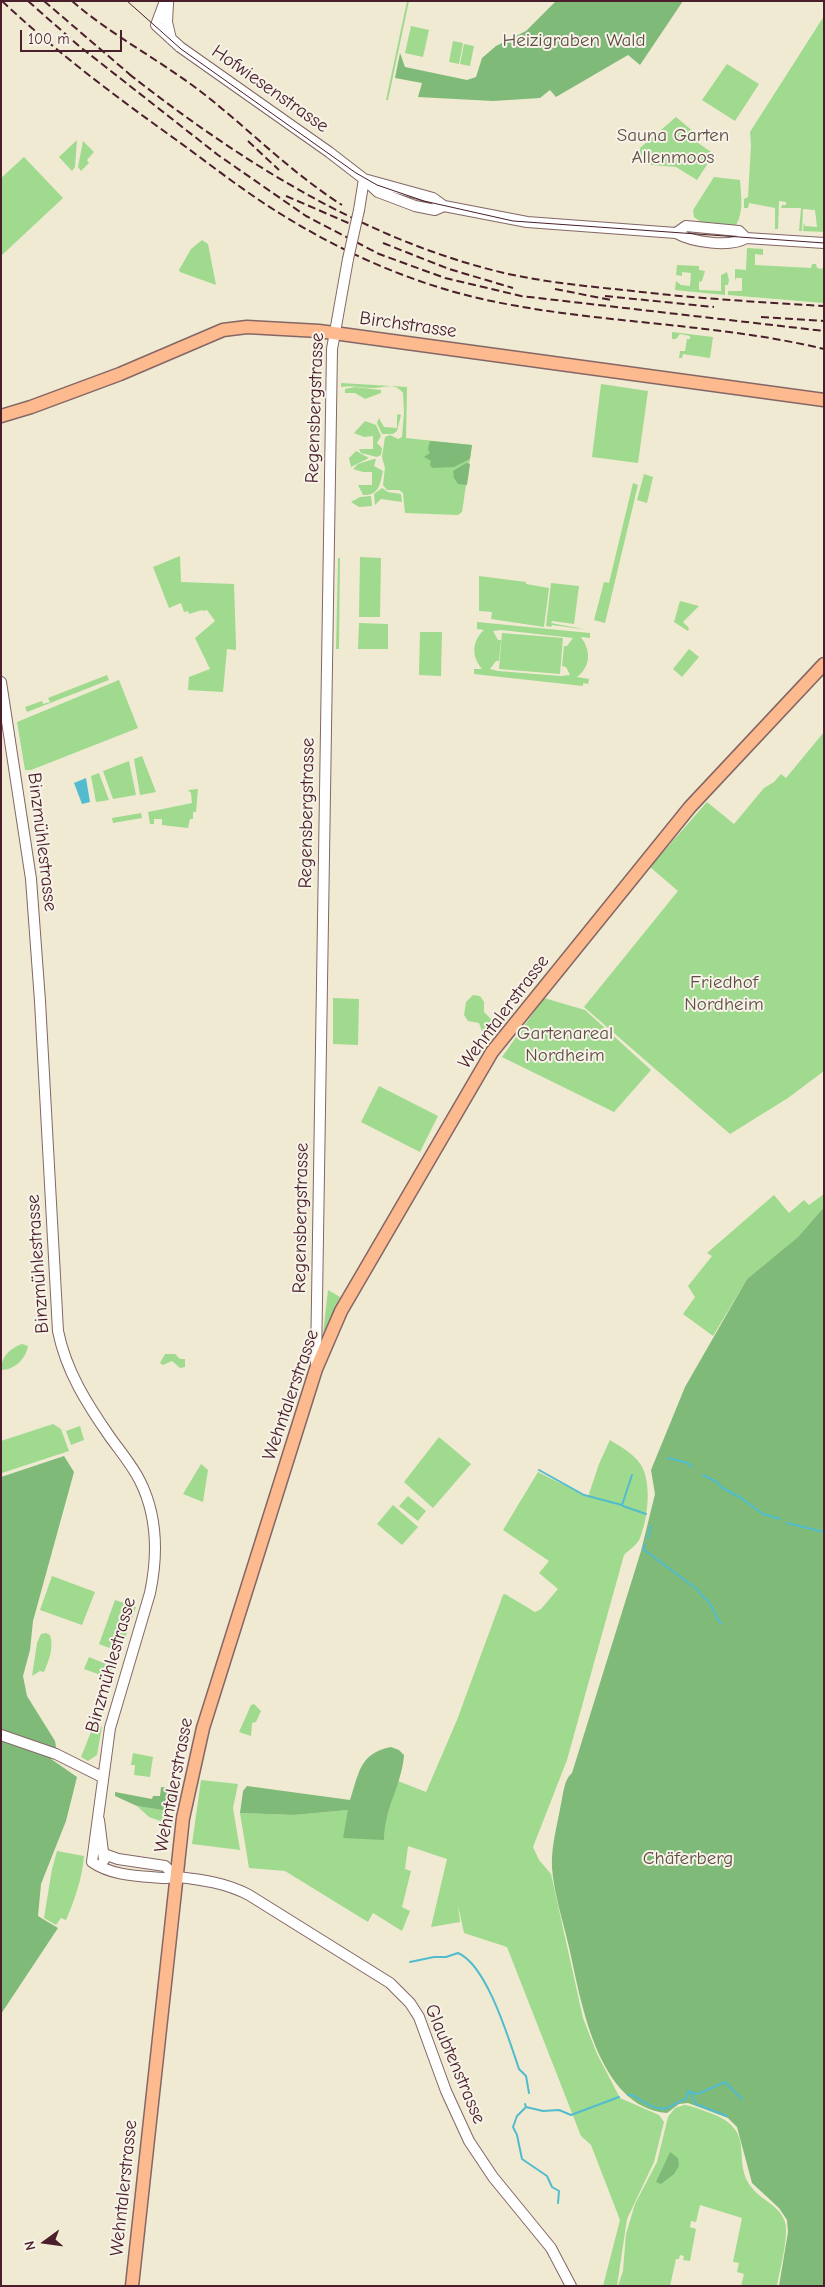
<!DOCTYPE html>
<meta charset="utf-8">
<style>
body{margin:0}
#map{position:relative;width:825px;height:2287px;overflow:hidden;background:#f0ead3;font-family:"Comic Neue",sans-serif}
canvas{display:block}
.frame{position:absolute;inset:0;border:2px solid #4a1f2b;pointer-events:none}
.north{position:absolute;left:20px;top:2217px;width:50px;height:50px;-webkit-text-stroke:4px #f7f3e8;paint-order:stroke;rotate:256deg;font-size:14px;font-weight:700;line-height:20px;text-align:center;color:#4a1f2b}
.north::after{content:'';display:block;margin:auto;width:18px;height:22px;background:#4a1f2b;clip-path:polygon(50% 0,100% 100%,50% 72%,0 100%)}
.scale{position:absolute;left:20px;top:30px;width:102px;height:22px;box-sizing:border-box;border:2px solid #4a1f2b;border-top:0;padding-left:6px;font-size:15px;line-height:18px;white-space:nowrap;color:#4a1f2b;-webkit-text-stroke:4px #f7f3e8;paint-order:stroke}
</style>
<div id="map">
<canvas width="825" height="2287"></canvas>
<div class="frame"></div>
<div class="north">N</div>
<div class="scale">100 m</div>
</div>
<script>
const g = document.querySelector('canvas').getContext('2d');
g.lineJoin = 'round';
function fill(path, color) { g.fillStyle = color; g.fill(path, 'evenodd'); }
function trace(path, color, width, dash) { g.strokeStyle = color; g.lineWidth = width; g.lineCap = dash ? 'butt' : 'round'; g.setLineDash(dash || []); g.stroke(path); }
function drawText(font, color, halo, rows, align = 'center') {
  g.font = font + ' "Comic Neue",sans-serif'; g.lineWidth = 4; g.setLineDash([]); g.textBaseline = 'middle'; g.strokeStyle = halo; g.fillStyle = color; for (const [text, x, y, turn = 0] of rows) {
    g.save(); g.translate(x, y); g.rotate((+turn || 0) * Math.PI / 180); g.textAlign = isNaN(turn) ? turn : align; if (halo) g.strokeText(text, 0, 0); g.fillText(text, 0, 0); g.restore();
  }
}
const green = new Path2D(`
 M407,1H409L388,100H386Z
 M824,16V232L803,231L804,223L805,226L817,227L815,210L803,209L802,231H799L801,208H781L782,205H786V202L779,201L778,229H775V208L749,203L748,208H744V199L748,197L751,145L750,132Z
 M411,26L429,30L423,57L405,53Z
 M453,41L463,43L459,64L449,62Z
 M464,44L474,46L470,66L460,64Z
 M727,64L759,84L735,121L702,100Z
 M676,117L694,132L691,138L714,154L697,180L676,167L640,164V148Z
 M77,140L75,167L72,171L59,157Z
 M83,141L94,152L87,160L89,163L81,171L78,167Z
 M24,157L63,198L1,256V178Z
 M714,177L740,180C741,195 744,212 736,225L701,222L694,217L693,210Z
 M202,240L208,244L216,285L180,272L179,270L191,249Z
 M747,248L763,249V255L755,254V265L811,268L812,264H816L817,268L822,269L824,265V303L728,295V291H742V278H736L735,281V269L746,270Z
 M677,265L699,266V270L705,271L702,281L699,282V290L721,291V275L727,272L729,280L728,285H725V295L675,290L676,281L681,285L690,286L691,273L682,272V276L676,275Z
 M672,332L713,337L710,358L683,354L682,358H679L680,351H685L687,339H690V336L680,334L676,339H672Z
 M341,383L407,387L406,438L472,445L462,512L458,515L405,513L403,493L399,490H387L383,485L385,468L382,457L385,437L390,435L398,439L402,437L404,412L403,393C394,381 381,389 372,388C361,388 352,385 341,387Z
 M601,384L648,391L638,463L592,457Z
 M355,387L381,390V393L365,399L355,393H345V389Z
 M399,414L401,415L397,431L393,434H382L377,423L379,418L384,427L397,428V415Z
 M365,421L376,425L381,436L377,443L382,448L381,455L377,457L361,453L359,449H373V436L364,437L354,433Z
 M356,451L369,458L351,467L349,458Z
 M374,459H376L374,466L383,471C380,484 379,496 363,495L358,485H372V472H363L353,469L358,464Z
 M644,474L653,477L647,503L637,500Z
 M633,483L638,485L605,623L594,620L604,582L609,583Z
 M382,488L388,492L401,494L402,502L381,499L375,505L374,494Z
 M371,496L372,506L359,507L351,502L360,497Z
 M180,556L181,582L234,584L236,645V650L227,649L223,692L188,690L189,677L210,669L195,638L215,621L207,610L203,611L202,610L189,614L188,611L184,612L181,603L169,608L153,567Z
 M360,557L381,558L380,617H359Z
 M338,558H340L339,649H336Z
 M479,576L526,582V584L549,588L544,627L491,619L492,612L479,611Z
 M551,583L579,586L574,624L552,621L551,623L588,630L552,625L551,627L546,626Z
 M680,601L699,606L683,622L689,628L688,631L674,622Z
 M477,622L590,633V638L581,637C591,651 591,666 577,677L589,679L588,684L583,683V686L474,674V669H482C471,656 472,641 484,630L477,629ZM501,630L573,638L567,646H564L562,666L566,667L570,675L561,676L498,671L490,669L496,661H499L501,640H498L493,631Z
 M359,623L388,624V649H358Z
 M420,632H442L441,676L419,675Z
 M502,633L563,638L560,674L499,669Z
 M689,649L699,657L682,677L673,669Z
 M107,675L109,680L27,712L25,707L42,701L43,704L50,702L48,698Z
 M119,680L138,728L31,770H25L17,722Z
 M824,732V1071L788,1098L730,1134L584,1007L678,891L650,867L707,802L734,824L764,788L774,782L781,774L786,778Z
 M142,756L156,792L140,795L134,759Z
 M129,761L136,795L113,799L103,771Z
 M99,773L109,800L96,802L91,776Z
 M198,789L196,812H193V819H190L188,828L162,825V819H154V824H150L148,812L192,803L191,793L188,790Z
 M141,813L142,818L113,823L112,818Z
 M473,995L480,996L484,1002V1012L493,1021L492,1028L487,1032L482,1031L479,1023L468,1021L464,1015L466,1002Z
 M333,998L359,999L358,1045L333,1044Z
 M544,998L585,1010L651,1070L614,1112L502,1057Z
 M379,1086L438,1116L420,1152L361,1122Z
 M824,1194V1207L798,1237L747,1279L713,1336L683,1314L695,1297L688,1286L712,1256L707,1253L774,1195L789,1213L804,1200L809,1205Z
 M328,1290L340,1297L323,1334Z
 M22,1344L28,1346C26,1359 14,1370 2,1370C0,1357 11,1348 22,1344Z
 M165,1354H175L180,1359H185V1367L180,1368L172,1361L163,1365L160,1363Z
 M53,1424L61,1429L69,1451L2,1473L1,1441Z
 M80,1426L84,1440L71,1445L66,1431Z
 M439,1437L471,1464L433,1508L404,1482Z
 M610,1440C621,1447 634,1454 641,1465C652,1483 648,1518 640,1538C638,1544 629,1550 624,1555L567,1760L533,1847L539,1860L551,1874L583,2018L597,2054L620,2098L659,2115L664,2122L654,2162L627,2219L617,2286H603L620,2220L591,2145L581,2136L507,1947L464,1933L458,1905L460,1922L431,1927L447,1859L408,1846L405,1869L411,1871L402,1907L410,1911L402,1931L373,1913L368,1922L285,1871L249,1868L240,1813L294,1815L348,1810L384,1826L398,1781L426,1792L457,1720L503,1595L505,1594L535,1612L541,1609L558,1589L539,1573L549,1561L503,1530L538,1472L588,1497L599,1464Z
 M201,1464L208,1470L203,1502L183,1494Z
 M408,1496L426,1511L418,1521L399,1506Z
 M393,1505L418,1527L402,1545L377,1524Z
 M52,1576L95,1592L82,1625L40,1610Z
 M115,1600L136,1607L120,1652L99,1644Z
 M46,1633L50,1635C54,1648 49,1660 44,1672L40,1671L32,1676L37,1643L41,1634Z
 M89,1657L113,1667L109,1678L84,1669Z
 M254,1704L261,1711L256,1722L252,1723L251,1736L239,1732L251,1705Z
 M94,1724L102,1727L97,1755L88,1761L81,1757Z
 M133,1753L153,1757L150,1777L134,1775L135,1765H131Z
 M201,1780L238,1784L233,1808L240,1850L192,1844Z
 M137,1806L168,1811L163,1822L149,1817Z
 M57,1851L84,1856C82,1879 75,1899 66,1920L61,1918L56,1925L44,1918L52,1869Z
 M684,2105C694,2106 703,2111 713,2114C759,2133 729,2161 753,2189C763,2201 780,2206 785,2222C789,2237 780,2269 777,2286H741L744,2274L737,2272L739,2263L733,2262L742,2218L700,2205L696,2222L691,2221L690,2227L696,2229L690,2261L683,2260L684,2256L680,2255L679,2259H676L670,2286H618L623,2271L626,2234L635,2204L657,2162L668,2117L675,2108Z`);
const forest = new Path2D(`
 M556,1H683L640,65L628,55L556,97L550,90L540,98L493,101L418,97L422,83L395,78L400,53L405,67L467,80L476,77L482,58L496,46L526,31Z
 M430,441L472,445L470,459L454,467L432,468L430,465L431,461L424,457L430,453L428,449Z
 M466,463L470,464L467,485L458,484L454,478L453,471Z
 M824,1207V2278L823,2286H779L788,2232L787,2220L779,2208L752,2183L737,2127L728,2118L688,2103L679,2104L667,2113C597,2107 581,2000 569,1947C563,1921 554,1894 552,1868C551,1847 557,1826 561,1804C563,1795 564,1779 572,1773L641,1551L655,1494L651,1470L685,1387L747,1279L798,1237Z
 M64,1456L74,1472L33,1621L30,1650L23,1676L27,1696L55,1741L56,1747L51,1759L77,1777L66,1821L41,1884L38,1916L58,1928L1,2014V1477Z
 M391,1747L399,1750L404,1755C402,1784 384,1810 384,1840L343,1838L348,1810L294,1815L240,1813L243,1791L247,1786L350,1800C359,1774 359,1753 391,1747Z
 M161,1787L178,1789L168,1811L137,1806L115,1796V1792L152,1799L153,1796H160Z
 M670,2152L678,2158L679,2166L674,2174L661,2184L656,2182Z`);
const water = new Path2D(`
 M86,778L90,802L82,804L74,783Z`);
const stream = new Path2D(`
 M668,1458L688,1463L692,1467
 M539,1470L584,1495L622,1505L632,1475
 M703,1475L717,1482L721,1487L741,1498L763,1514L780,1519
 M623,1506L646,1514
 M787,1523L824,1532
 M648,1539L651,1526
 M645,1544L643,1549L698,1590C701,1596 706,1598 710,1604C715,1610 715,1618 721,1623
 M410,1962L434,1957H446L458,1953C487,1965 509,2040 519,2069L526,2076L529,2093
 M688,2091L698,2094L725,2082L742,2099
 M690,2093L696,2104L727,2116
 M628,2095H632C642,2100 656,2112 667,2108C674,2105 679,2101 686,2099L688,2091
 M525,2104L526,2107L543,2111L559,2110L571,2115L619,2097
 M526,2107L517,2116L513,2127L517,2135L522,2159L547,2176L552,2187L559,2191L558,2203`);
const minor = new Path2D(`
 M165,1L156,25L180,47L329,152L364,179L378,192L415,206L435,210L444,206
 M168,3L167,22L171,39
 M364,179L433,198L444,206L527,222L676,233C692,242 730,248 746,238L824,243
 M359,210L364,179
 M676,233L686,226L739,231L746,238
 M1,682L31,879L40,1001L58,1331C66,1371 87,1404 110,1437C120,1451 132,1465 140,1481C158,1517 158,1555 150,1593L110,1728L92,1862
 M316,1363L332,349L348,259
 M1,1735L56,1754L102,1777
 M99,1820L104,1860
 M104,1854L118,1859L165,1866L176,1877
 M92,1862C112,1876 139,1876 163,1878C168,1878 173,1877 178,1877C204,1880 226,1883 249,1895L390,1983L410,2003L419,2017L446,2091L469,2141L493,2177L551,2248L571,2286`);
const major = new Path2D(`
 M1,416L31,407L120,374L223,330L247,327L319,331L824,400
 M132,2286L183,1818L203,1728L316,1369L341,1311L492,1052L690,807L824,664`);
const tram = new Path2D(`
 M127,1L181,49L356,173L377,185L424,201L513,221L824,243`);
const rail = new Path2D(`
 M2,1C56,52 115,96 175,139C211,165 246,193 284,216C349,256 421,287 496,302C604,324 716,323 824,349
 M28,1L79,46L218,155L306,216L379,254L445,278L521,296L824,331
 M44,1L134,78
 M72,1C111,35 158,59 200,91C248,128 290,172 342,205
 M129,74C240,161 365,240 504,273C544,282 584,286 624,290C690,298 757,302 824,306
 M248,141L279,170
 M286,196L360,228
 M383,243L449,269L513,288
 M555,289L611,300
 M605,296L714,307
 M761,317L824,321`);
const minorBridge = new Path2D(`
 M348,259L359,210`);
const parkNames = [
 ["Heizigraben Wald",574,41],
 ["Sauna Garten",673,136],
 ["Allenmoos",673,158],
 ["Friedhof",724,983],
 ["Nordheim",724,1005],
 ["Gartenareal",565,1034],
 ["Nordheim",565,1056],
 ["Chäferberg",688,1859]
];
const streetNames = [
 ["Hofwiesenstrasse",270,89,35],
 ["Birchstrasse",408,325,8],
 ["Regensbergstrasse",315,408,-88],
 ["Regensbergstrasse",307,813,-89],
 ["Binzmühlestrasse",42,842,83],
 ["Wehntalerstrasse",504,1012,-53],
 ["Regensbergstrasse",301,1218,-89],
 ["Binzmühlestrasse",38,1264,-94],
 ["Wehntalerstrasse",291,1395,-71],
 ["Binzmühlestrasse",111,1665,-74],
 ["Wehntalerstrasse",174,1785,-79],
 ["Glaubtenstrasse",455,2064,67],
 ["Wehntalerstrasse",124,2188,-84]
];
fill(green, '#9fda8e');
fill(forest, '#7fba79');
fill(water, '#52bcce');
trace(stream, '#52bcce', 2);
trace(minor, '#846666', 12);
trace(major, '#846666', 15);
trace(minor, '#fff', 10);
trace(major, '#fcba8e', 12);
trace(tram, '#4a1f2b', 1);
trace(rail, '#4a1f2b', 2, [8, 4]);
trace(minorBridge, '#846666', 12, []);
trace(minorBridge, '#fff', 10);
drawText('19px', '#5f4e44', '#f7f3e8', parkNames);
drawText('19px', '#4a1f2b', '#f7f3e8', streetNames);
</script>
